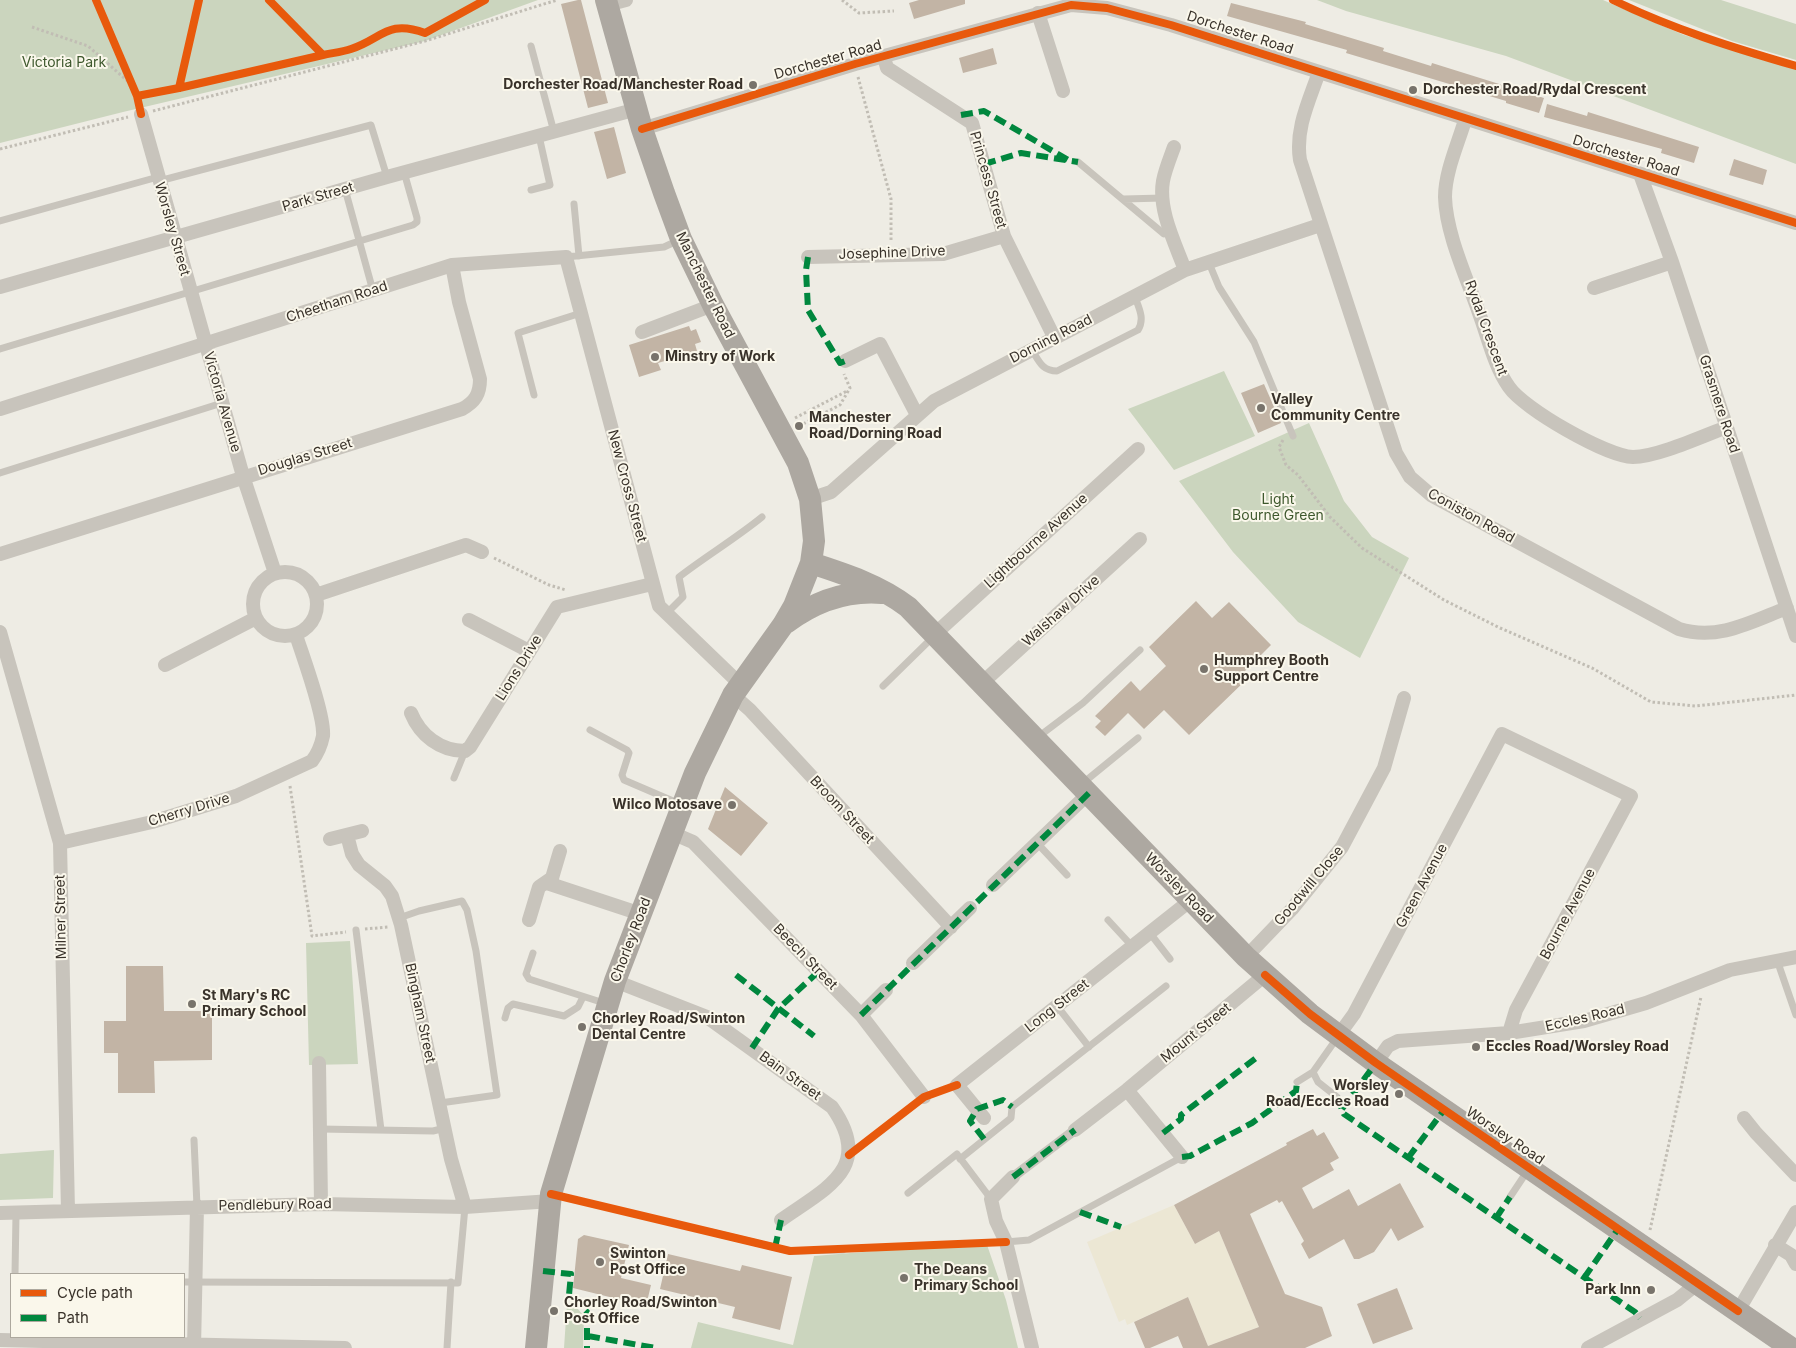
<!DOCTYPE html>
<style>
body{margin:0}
#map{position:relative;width:1796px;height:1348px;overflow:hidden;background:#eeece4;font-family:Inter,sans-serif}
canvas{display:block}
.legend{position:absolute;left:10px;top:1273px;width:175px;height:65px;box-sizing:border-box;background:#faf7eb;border:1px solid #ada89e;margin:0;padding:6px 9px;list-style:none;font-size:15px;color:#39322a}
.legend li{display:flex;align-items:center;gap:10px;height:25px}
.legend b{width:25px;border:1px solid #ada89e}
</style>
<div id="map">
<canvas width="1796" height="1348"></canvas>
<ul class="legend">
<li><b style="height:6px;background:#e8590c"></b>Cycle path</li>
<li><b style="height:6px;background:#00873e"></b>Path</li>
</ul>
</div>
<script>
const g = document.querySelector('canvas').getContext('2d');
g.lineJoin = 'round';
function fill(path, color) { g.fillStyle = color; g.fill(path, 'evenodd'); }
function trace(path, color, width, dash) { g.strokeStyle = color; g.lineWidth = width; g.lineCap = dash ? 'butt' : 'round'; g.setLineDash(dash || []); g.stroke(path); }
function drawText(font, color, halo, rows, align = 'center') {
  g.font = font + ' Inter,sans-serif'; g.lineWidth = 4; g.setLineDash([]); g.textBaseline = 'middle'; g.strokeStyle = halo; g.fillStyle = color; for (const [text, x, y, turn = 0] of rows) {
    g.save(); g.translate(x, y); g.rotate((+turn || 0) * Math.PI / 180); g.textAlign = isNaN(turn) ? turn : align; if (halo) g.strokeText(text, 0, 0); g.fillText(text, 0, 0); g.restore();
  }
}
const green = new Path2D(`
 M0,0H538L425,41L123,112L0,143Z
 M1317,0H1603L1684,35L1796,69V164L1506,56L1346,11Z
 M1629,0H1721L1796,24V60L1732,41Z
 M1224,371L1255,436L1174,470L1128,409Z
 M1309,423L1344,501L1372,537L1409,558L1360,658L1298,622L1233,552L1179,481Z
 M350,941L358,1064L309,1065L306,943Z
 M54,1150L53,1198L0,1200V1154Z
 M986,1242L1006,1300L1018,1348H691L698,1322L793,1345L814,1256Z
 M567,1304L577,1308L584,1316L583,1348H564Z`);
const plaza = new Path2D(`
 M1174,1205L1195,1244L1219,1231L1259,1327L1208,1346L1188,1297L1127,1325L1125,1319L1119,1322L1087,1242Z`);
const building = new Path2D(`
 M578,0H581L608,103L588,108L561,4Z
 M919,0H965V4L914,19L909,3Z
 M1231,3L1306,22L1305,24L1384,48L1383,51L1431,66L1432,63L1544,98L1539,113L1506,103V101L1346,53L1347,50L1227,16Z
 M993,48L997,64L963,73L959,58Z
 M1547,104L1587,116L1588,112L1699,147L1694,163L1661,153L1662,149L1544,117Z
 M614,127L626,173L607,179L594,132Z
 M1734,159L1767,170L1763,185L1729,175Z
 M689,326L691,331L696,329L701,342L695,344L697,351L658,363L661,370L639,377L629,345Z
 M1264,384L1281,423L1258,433L1241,393Z
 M1196,601L1212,618L1229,602L1271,645L1241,675L1246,680L1189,735L1164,710L1144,729L1128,713L1105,736L1095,727L1101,721L1095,716L1131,681L1140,691L1166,666L1149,647Z
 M725,787L768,823L741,856L708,829Z
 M126,966H163L164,1011H212V1060L154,1061L155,1093H118V1053H104V1021H126Z
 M1313,1129L1317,1136L1324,1132L1339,1158L1330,1163L1334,1170L1302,1188L1313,1209L1349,1189L1358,1206L1400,1183L1424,1227L1398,1241L1391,1228L1374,1252L1359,1259H1354L1344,1239L1309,1259L1301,1244L1304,1241L1282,1201L1279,1203L1277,1200L1250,1214L1285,1294L1322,1307L1332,1336L1305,1348H1183L1178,1336L1150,1348H1145L1134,1322L1188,1297L1208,1346L1259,1327L1219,1231L1195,1244L1174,1205L1287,1145L1286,1143Z
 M584,1235L629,1245L621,1278L651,1285L646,1306L573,1288L578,1239Z
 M668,1254L740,1271L742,1265L792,1277L780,1330L732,1318L735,1307L660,1289Z
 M1397,1288L1413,1329L1373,1344L1357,1304Z`);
const path = new Path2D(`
 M842,0L859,13L894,11
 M32,27L88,46L132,85
 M858,77L891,199V241
 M153,111L425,41L557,0
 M0,149L128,117
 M795,418L847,391
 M799,426L840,405L850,388L844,374
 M1283,440L1279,447L1286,465L1298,475L1330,517L1362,548L1444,600L1500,628L1592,668L1651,702L1696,706L1796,695
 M494,558L549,585L566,590
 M290,786L312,936L346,932
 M365,929L388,927
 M1650,1230L1701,997`);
const service = new Path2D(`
 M531,46L554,132
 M1078,162L1164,234L1171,232
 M159,181L371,125L387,177
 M345,189L373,291
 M531,190L550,185L539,136
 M1124,199L1163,198
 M574,204L579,256
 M0,221L158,177
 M566,257L664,247L679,240
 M1209,263L1219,287L1254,342L1293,436
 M0,349L413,225L417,222V218L404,172
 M1032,350C1039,361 1042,371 1057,371L1138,330C1145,319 1139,308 1135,297
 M534,395L518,333L581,313
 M0,473L222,403
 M666,614L683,597L679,577C706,556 735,539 762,517
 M883,686L932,638
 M590,730L627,750L629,753L622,775L624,780L680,804
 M1038,737L1083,703L1140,650
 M454,778L465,751
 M1083,783L1138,738
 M1037,843L1067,875
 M399,918L419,911L462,901L467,910L476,951L497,1095L440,1103
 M1108,920L1132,946
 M356,930L381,1130
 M1149,932L1170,959
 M533,953L526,974L529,979L604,1003
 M1777,960L1796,1015
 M1057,1006L1089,1047
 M505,1018L508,1008L513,1004L564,1016L578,1007L583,997
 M1313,1072L1318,1082L1337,1097
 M1297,1082L1313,1072L1337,1038
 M320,1129L433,1131L445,1128
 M194,1140L197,1206
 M960,1159L1011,1118L1012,1107L1166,986
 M908,1193L957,1154L991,1199
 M1510,1197L1528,1170
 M711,1232L790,1251L843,1250
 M1006,1242L1029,1240L1182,1157
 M15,1274L16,1214
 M184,1282L458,1283L465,1207
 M447,1348L451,1282`);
const pedestrian = new Path2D(`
 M1013,1177L1075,1130`);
const minor = new Path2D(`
 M607,5L626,0
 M1038,13L1063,91
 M884,57L887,68L972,123L1004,236L1054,337
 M1319,72C1309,101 1295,129 1300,160L1396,453L1410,477L1431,495L1679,629C1718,641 1751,622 1787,608
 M141,114L243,476L275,573
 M1465,120C1458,144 1445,172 1445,197C1446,234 1467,278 1479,313C1488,337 1494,366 1509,387C1524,409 1606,456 1633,457C1657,457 1703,436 1727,427
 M642,129L855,64L1071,5L1107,8L1171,25L1796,223
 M1174,147C1170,158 1165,170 1163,181C1158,210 1175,243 1185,270
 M1640,174L1672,262L1796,636
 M808,257L943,254L1004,236
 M0,287L387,177L637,109
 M1594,288L1672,262
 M642,332L713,305
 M845,361L880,344L917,415
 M0,409L452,265L566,257L659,606L740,684
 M810,499L831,492L934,401L1185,270L1320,225
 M0,554L462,409C475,402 480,394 480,379L459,302L452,265
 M253 604a32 32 0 1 1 64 0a32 32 0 1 1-64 0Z
 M316,595L466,545L482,552
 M469,620L529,651
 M0,632L60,843L68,1211
 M936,633L1138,449
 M165,665L256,618
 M982,683L1140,539
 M733,695L750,710L951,927
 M411,713C420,735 440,751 465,751L470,747L557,607L652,584
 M672,833L693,842L861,1015L924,1097
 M347,835L352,854L359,865L385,886L392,896L401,925L451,1159L465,1207
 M330,839L362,831
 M60,843L152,822L236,796L312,761C318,753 321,746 323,736C325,716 303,657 296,635
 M547,883L641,914
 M993,885L1089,793
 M529,920L539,887L552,878L560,851
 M1246,957L1292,909L1342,847L1384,768L1404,698
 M913,963L970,908
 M615,981L707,1017L832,1107C875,1168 826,1188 781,1220
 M861,1015L886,990
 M1338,1036L1354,1014L1502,734L1631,796L1516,1010L1509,1033
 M319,1063L321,1204
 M1376,1063L1388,1046L1398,1041L1509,1033L1584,1021L1646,1003L1730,970L1796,957
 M1127,1090L1182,1157
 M984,1118L957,1085L1191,900
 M1744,1118L1756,1133L1796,1175
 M1075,1130L1127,1090L1265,975
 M1013,1177L991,1199L996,1221L1006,1242L1032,1348
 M0,1213L321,1204L465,1207L551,1201
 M1775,1245L1791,1255L1796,1264
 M1738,1311L1796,1212
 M0,1340L345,1348
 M194,1348L197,1206
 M1588,1348L1677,1300L1698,1283`);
const primary = new Path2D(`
 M811,563C845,574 879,585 908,607L1246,957L1310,1014L1376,1063L1791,1348
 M786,623C814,602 846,590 882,593
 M536,1348L551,1194L615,981L695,773L733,695L783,625L794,606L811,563L814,541L810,499L798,463L713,305L681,239L664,193L642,129L606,0`);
const quiet = new Path2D(`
 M961,115L984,111L1070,161
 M984,164L1021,153L1078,162
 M808,257L806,270L808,310L840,363L845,361
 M736,975L814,1036
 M861,1015L1089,793
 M752,1048L778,1009L819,971
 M1337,1097L1344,1114L1635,1312L1640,1318
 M1342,1109L1376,1063
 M1163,1133L1181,1119V1115L1260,1055
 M984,1139L970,1121L977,1109L1003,1100L1012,1107
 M1182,1157L1190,1156L1252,1123L1296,1091L1297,1082
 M1408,1158L1444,1110
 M1013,1177L1075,1130
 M1080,1212L1121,1227
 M1496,1218L1510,1197
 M775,1248L781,1220
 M543,1271L571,1274L569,1295L587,1312V1348
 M1584,1278L1618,1229
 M588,1336L656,1348`);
const cycleway = new Path2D(`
 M96,0L137,96L141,114
 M269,0L323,55C332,53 342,52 351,49C382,39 387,19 425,33L485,0
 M1613,0C1672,29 1734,48 1796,66
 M179,88L199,0
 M137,96L179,88L323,55
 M642,129L855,64L1071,5L1107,8L1171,25L1796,223
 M1265,975L1310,1014L1376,1063L1738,1311
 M849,1155L924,1097L957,1085
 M551,1194L790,1251L1006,1242`);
const markers = [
 [753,85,5,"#78736b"],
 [1413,90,5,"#78736b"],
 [655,357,5,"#78736b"],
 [1261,408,5,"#78736b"],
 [799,426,5,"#78736b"],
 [1204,669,5,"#78736b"],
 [732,805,5,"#78736b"],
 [192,1004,5,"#78736b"],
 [582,1027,5,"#78736b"],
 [1476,1047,5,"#78736b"],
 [1399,1094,5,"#78736b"],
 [600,1262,5,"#78736b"],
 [904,1278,5,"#78736b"],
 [1651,1290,5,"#78736b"],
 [554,1311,5,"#78736b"]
];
const streetNames = [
 ["Dorchester Road",1240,33,18],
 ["Dorchester Road",828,60,-16],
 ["Dorchester Road",1626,156,17],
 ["Princess Street",988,180,74],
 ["Park Street",318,197,-16],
 ["Worsley Street",172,229,74],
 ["Josephine Drive",892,253,-2],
 ["Manchester Road",705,285,64],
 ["Cheetham Road",337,302,-18],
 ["Rydal Crescent",1486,328,70],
 ["Dorning Road",1051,339,-27],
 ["Victoria Avenue",222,402,74],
 ["Grasmere Road",1719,404,72],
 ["Douglas Street",305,457,-17],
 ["New Cross Street",627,486,75],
 ["Coniston Road",1471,516,29],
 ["Lightbourne Avenue",1036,541,-42],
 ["Walshaw Drive",1061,611,-42],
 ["Lions Drive",519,668,-58],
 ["Cherry Drive",189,810,-17],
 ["Broom Street",842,810,47],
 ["Goodwill Close",1309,886,-50],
 ["Green Avenue",1422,886,-62],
 ["Worsley Road",1179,888,46],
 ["Bourne Avenue",1568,914,-62],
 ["Milner Street",61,917,-91],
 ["Chorley Road",631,940,-69],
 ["Beech Street",805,957,46],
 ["Long Street",1057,1006,-38],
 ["Bingham Street",420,1013,78],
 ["Eccles Road",1585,1018,-13],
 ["Mount Street",1196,1033,-39],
 ["Bain Street",790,1076,36],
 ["Worsley Road",1505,1136,34],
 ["Pendlebury Road",275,1205,-1]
];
const parkNames = [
 ["Victoria Park",64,63],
 ["Light",1278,500],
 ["Bourne Green",1278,516]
];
const poiNames = [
 ["Dorchester Road/Manchester Road",743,85,"right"],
 ["Dorchester Road/Rydal Crescent",1423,90],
 ["Minstry of Work",665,357],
 ["Valley",1271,400],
 ["Community Centre",1271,416],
 ["Manchester",809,418],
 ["Road/Dorning Road",809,434],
 ["Humphrey Booth",1214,661],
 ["Support Centre",1214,677],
 ["Wilco Motosave",722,805,"right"],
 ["St Mary's RC",202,996],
 ["Primary School",202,1012],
 ["Chorley Road/Swinton",592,1019],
 ["Dental Centre",592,1035],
 ["Eccles Road/Worsley Road",1486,1047],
 ["Worsley",1389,1086,"right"],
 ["Road/Eccles Road",1389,1102,"right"],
 ["Swinton",610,1254],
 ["Post Office",610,1270],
 ["The Deans",914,1270],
 ["Primary School",914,1286],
 ["Park Inn",1641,1290,"right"],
 ["Chorley Road/Swinton",564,1303],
 ["Post Office",564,1319]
];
fill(green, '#cbd5be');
fill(plaza, '#ece7d4');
fill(building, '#c2b4a5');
trace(path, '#c1bdb4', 3, [2.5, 2.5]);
trace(service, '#c8c4bc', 7);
trace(pedestrian, '#c8c4bc', 10);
trace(minor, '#c8c4bc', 14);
trace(primary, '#ada8a1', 22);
trace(quiet, '#00873e', 6, [12, 6]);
trace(cycleway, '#e8590c', 8);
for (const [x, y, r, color] of markers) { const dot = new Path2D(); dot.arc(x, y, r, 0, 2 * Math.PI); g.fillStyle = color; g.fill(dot); trace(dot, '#faf7eb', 2); }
drawText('14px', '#39322a', '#faf7eb', streetNames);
drawText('14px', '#3e582d', '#faf7eb', parkNames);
drawText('bold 14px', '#39322a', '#faf7eb', poiNames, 'left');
</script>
